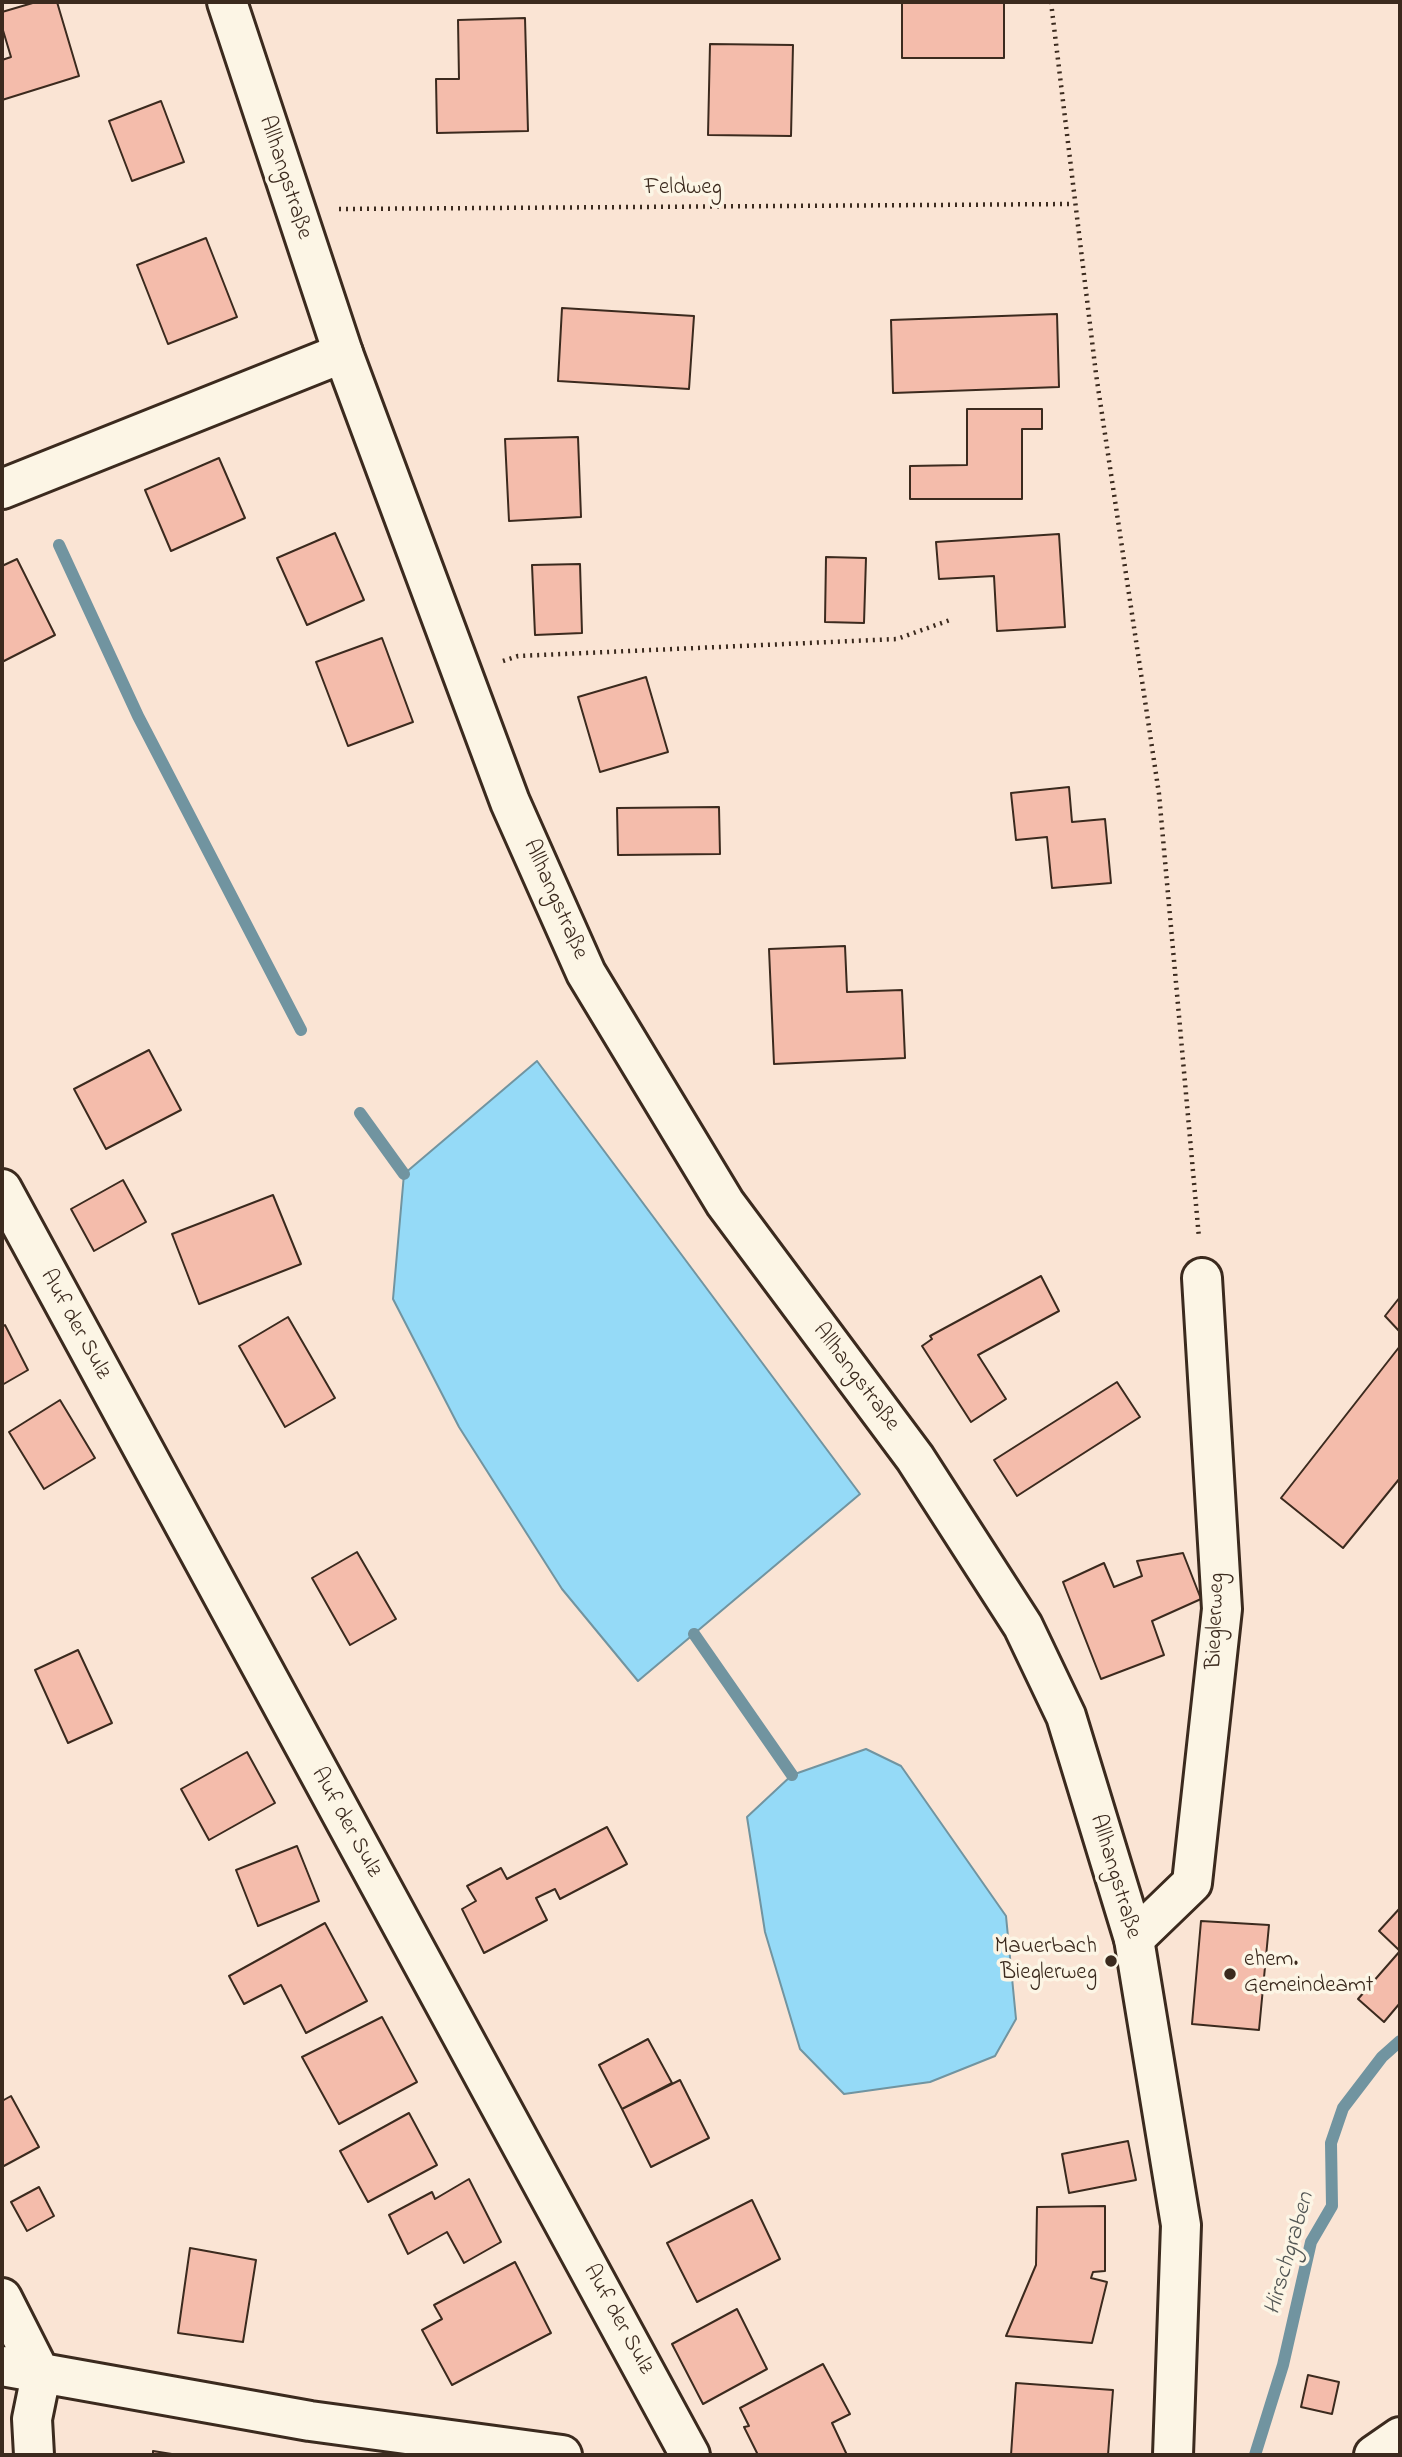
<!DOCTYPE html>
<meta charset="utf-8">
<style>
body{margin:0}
#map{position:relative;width:1402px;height:2457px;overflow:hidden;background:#fae4d4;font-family:"Indie Flower",sans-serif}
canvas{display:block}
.frame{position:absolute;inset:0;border:4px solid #3b2a1e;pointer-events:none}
</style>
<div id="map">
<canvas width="1402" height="2457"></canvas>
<div class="frame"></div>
</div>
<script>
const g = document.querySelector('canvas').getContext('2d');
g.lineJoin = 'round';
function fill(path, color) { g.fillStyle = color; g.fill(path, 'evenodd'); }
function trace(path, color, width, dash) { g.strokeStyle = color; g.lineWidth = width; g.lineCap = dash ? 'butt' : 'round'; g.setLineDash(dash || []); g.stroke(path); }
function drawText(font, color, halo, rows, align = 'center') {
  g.font = font + ' "Indie Flower",sans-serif'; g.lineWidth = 7; g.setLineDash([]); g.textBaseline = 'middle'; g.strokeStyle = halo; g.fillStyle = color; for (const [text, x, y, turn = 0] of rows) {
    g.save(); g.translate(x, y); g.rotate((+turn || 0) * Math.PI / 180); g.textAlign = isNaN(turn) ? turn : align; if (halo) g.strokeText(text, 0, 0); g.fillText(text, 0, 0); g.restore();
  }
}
const water = new Path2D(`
 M537,1061L860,1494L638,1681L562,1589L459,1427L393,1299L404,1174Z
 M866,1749L901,1766L1006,1916L1016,2019L995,2056L930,2082L844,2094L800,2049L765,1932L747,1817L792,1775Z`);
const stream = new Path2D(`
 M59,545L138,716L301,1030
 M360,1113L404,1174
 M694,1634L792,1775
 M1255,2455L1283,2365L1311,2242L1332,2206L1331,2143L1343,2108L1382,2057L1400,2041`);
const building = new Path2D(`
 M36,2H57L79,76L2,100V60L11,57L2,27V12Z
 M902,2H1004V58H902Z
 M525,18L528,131L437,133L436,79H459L458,20Z
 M710,44L793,45L791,136L708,135Z
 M161,101L184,162L132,181L109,121Z
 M206,238L237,317L168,344L137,265Z
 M562,308L694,316L689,389L558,381Z
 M1057,314L1059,387L893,393L891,320Z
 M967,409H1042V429H1022V499H910V466L967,465Z
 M578,437L581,517L509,521L505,439Z
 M219,458L245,518L171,551L145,490Z
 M335,533L364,600L307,625L277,558Z
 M1059,534L1065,627L997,631L994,576L939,579L936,542Z
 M826,557L866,558L864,623L825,622Z
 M17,559L55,635L2,662V566Z
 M580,564L582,633L535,635L532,565Z
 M382,638L413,722L348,746L316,662Z
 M646,677L668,752L600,772L578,697Z
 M1069,787L1072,822L1105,819L1111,883L1052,888L1047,837L1016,840L1011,793Z
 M719,807L720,854L618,855L617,808Z
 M845,946L847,992L902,990L905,1058L774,1064L769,949Z
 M149,1050L181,1110L106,1149L74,1089Z
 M123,1180L146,1222L94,1251L71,1209Z
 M273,1195L301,1264L199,1304L172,1234Z
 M1041,1276L1059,1311L978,1355L1006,1399L971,1422L922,1346L932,1339L930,1336Z
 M1400,1297V1332L1385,1316Z
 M288,1317L335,1398L285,1427L239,1346Z
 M5,1325L28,1370L2,1385V1327Z
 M1400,1346V1478L1343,1548L1281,1498Z
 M1117,1382L1140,1417L1017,1496L994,1460Z
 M60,1400L95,1458L44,1489L9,1432Z
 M357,1552L396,1619L350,1645L312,1578Z
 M1183,1553L1201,1599L1152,1621L1164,1655L1101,1679L1063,1582L1104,1563L1114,1587L1142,1576L1137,1561Z
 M78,1650L112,1723L68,1743L35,1670Z
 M247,1752L275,1803L209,1840L181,1789Z
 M607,1827L627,1864L560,1899L555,1889L536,1898L547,1920L484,1953L462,1909L476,1901L467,1886L501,1868L507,1879Z
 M297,1846L319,1901L258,1926L236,1870Z
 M1400,1908V1951L1379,1931Z
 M1201,1921L1269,1925L1259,2030L1192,2024Z
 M325,1923L367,2001L306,2033L281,1985L244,2004L229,1976Z
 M1400,1951V2003L1384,2022L1358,1999Z
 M382,2017L417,2082L339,2124L302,2057Z
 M648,2039L672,2083L622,2109L599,2065Z
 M680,2080L709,2138L651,2167L622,2109Z
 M11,2096L39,2147L2,2167V2101Z
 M409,2113L437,2165L368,2202L340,2151Z
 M1128,2141L1136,2180L1069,2193L1062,2154Z
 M469,2179L501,2242L464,2263L447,2232L408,2254L389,2215L432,2192L435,2199Z
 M39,2187L54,2216L27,2231L11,2202Z
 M752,2200L780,2259L697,2302L667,2243Z
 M1105,2206V2271L1093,2272L1091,2278L1107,2282L1092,2343L1006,2336L1036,2265L1037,2207Z
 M190,2248L256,2260L243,2342L178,2333Z
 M515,2262L551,2333L452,2385L422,2330L442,2319L434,2305Z
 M737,2309L767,2369L703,2404L672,2344Z
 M823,2364L850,2414L832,2423L847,2455H758L744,2427L749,2426L740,2408Z
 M1308,2375L1339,2382L1332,2414L1301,2407Z
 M1016,2383L1113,2390L1108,2455H1011Z
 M153,2451L178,2455H153Z`);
const path = new Path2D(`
 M1051,2L1096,374L1159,794L1199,1238
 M339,209L1073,204
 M503,661L518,656L897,639L950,620`);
const street = new Path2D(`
 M2,489L343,353
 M2,1189L690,2455
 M1134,1939L1192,1883L1222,1609L1202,1278
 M2,2298L41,2375L32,2419L34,2455
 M2,2366L310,2421L562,2455`);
const secondary = new Path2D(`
 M227,2L343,353L510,802L586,973L725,1203L915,1458L1023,1626L1066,1716L1134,1939L1181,2225L1173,2455
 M1374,2455L1400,2437`);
const markers = [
 [1111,1961,7,"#3b2a1e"],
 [1230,1974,7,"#3b2a1e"]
];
const streetNames = [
 ["Allhangstraße",284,178,72],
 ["Feldweg",683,189],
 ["Allhangstraße",554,900,66],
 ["Auf der Sulz",74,1325,61],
 ["Allhangstraße",855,1378,53],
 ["Bieglerweg",1217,1621,-88],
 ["Auf der Sulz",345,1823,61],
 ["Allhangstraße",1114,1877,73],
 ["Auf der Sulz",617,2320,61]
];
const poiNames = [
 ["Mauerbach",1097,1948],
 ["Bieglerweg",1097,1974],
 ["ehem.",1244,1961,"left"],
 ["Gemeindeamt",1244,1987,"left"]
];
const waterNames = [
 ["Hirschgraben",1291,2254,-74]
];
fill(water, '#95daf7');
trace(water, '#7194a0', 2);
trace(stream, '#7194a0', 12);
fill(building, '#f4bcab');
trace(building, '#3b2a1e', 2);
trace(street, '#3b2a1e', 44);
trace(secondary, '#3b2a1e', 44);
trace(path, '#3b2a1e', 4.5, [2, 5]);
trace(street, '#fcf5e5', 38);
trace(secondary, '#fcf5e5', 38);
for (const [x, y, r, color] of markers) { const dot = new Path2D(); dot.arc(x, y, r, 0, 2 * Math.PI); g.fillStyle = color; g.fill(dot); trace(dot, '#fcf5e5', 2.5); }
drawText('23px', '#3b2a1e', '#fcf5e5', streetNames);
drawText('23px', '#3b2a1e', '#fcf5e5', poiNames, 'right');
drawText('italic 24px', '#525654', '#fcf5e5', waterNames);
</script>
